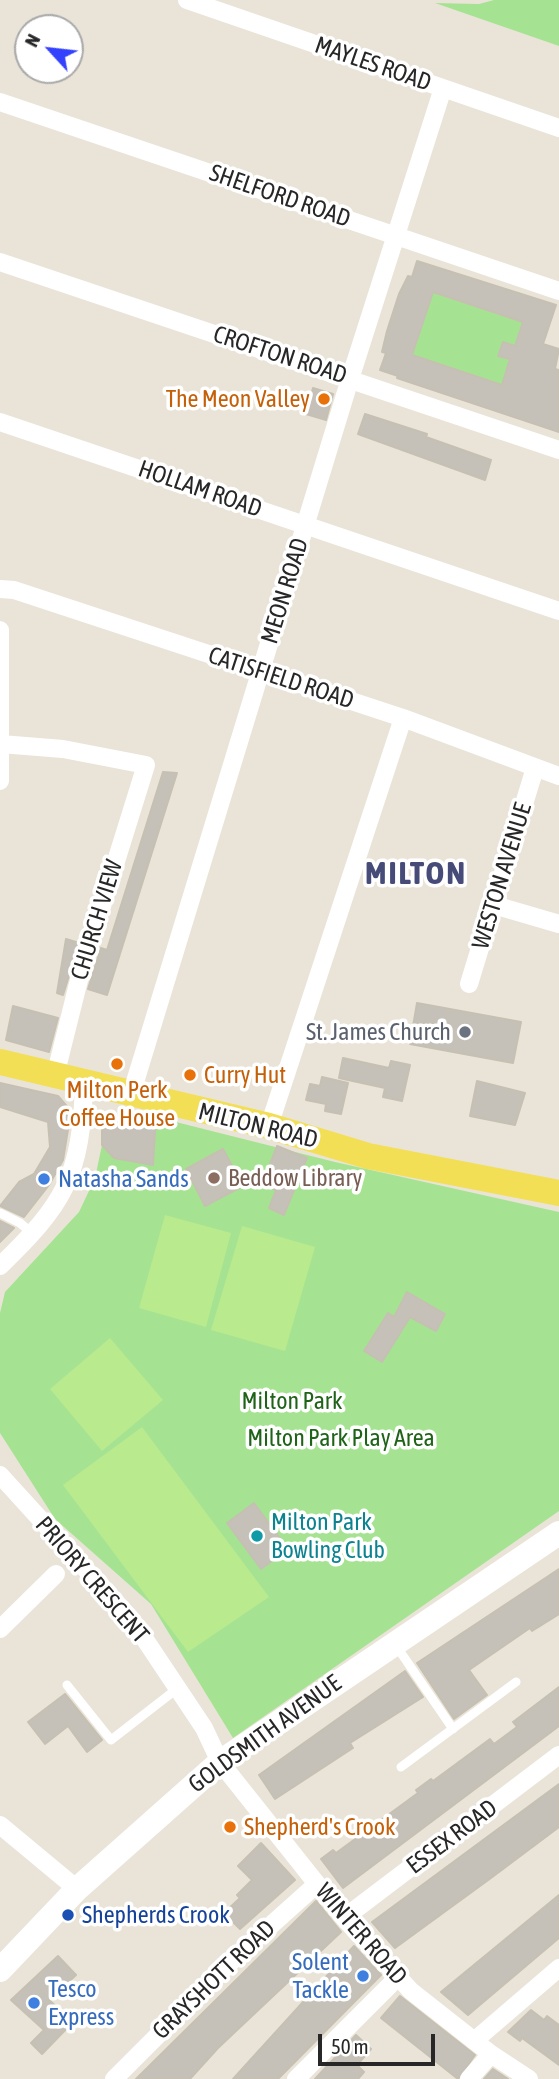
<!DOCTYPE html>
<style>
body{margin:0}
#map{position:relative;width:559px;height:2079px;overflow:hidden;background:#eae4d8;font-family:"Asap Condensed",sans-serif}
canvas{display:block}
.north{position:absolute;left:14px;top:14px;width:70px;height:70px;box-sizing:border-box;background:#fff;border:2px solid #a9a9a9;border-radius:50%;rotate:297deg;font-size:19px;font-weight:700;line-height:28px;text-align:center;color:#272727}
.north::after{content:'';display:block;margin:auto;width:24px;height:32px;background:#3342fc;clip-path:polygon(50% 0,100% 100%,50% 72%,0 100%)}
.scale{position:absolute;left:318px;top:2034px;width:117px;height:32px;box-sizing:border-box;border:4px solid #272727;border-top:0;padding-left:9px;font-size:21px;line-height:24px;white-space:nowrap;color:#272727;-webkit-text-stroke:5px #fff;paint-order:stroke}
</style>
<div id="map">
<canvas width="559" height="2079"></canvas>
<div class="north">N</div>
<div class="scale">50 m</div>
</div>
<script>
const g = document.querySelector('canvas').getContext('2d');
g.lineJoin = 'round';
function fill(path, color) { g.fillStyle = color; g.fill(path, 'evenodd'); }
function trace(path, color, width, dash) { g.strokeStyle = color; g.lineWidth = width; g.lineCap = dash ? 'butt' : 'round'; g.setLineDash(dash || []); g.stroke(path); }
function drawText(font, color, halo, rows, align = 'center') {
  g.font = font + ' "Asap Condensed",sans-serif'; g.lineWidth = 7; g.setLineDash([]); g.textBaseline = 'middle'; g.strokeStyle = halo; g.fillStyle = color; for (const [text, x, y, turn = 0] of rows) {
    g.save(); g.translate(x, y); g.rotate((+turn || 0) * Math.PI / 180); g.textAlign = isNaN(turn) ? turn : align; if (halo) g.strokeText(text, 0, 0); g.fillText(text, 0, 0); g.restore();
  }
}
const green = new Path2D(`
 M494,0H559V46L435,3L479,4Z
 M433,292L523,322L502,385L412,355Z
 M156,1117L335,1162L559,1212V1511L233,1738L151,1604L55,1519L0,1433V1313L5,1292L79,1212L95,1178L102,1145L114,1158L138,1162Z`);
const pitch = new Path2D(`
 M165,1215L231,1233L206,1327L139,1308Z
 M242,1226L315,1247L285,1351L211,1330Z
 M110,1338L163,1400L102,1451L50,1389Z
 M142,1427L269,1597L188,1652L63,1485Z`);
const building = new Path2D(`
 M417,261L556,305L543,344L559,349L555,369L559,370V432L397,378L398,376L380,370L386,353L382,352L387,331L399,294L408,276L412,277ZM433,292L523,322L515,346L503,342L498,356L510,359L502,385L412,355Z
 M313,388L333,394L326,420L306,414Z
 M365,414L427,434L426,437L491,460L485,480L358,434Z
 M163,772L177,773L107,995L88,989L101,948L107,950Z
 M66,939L79,943L63,995L57,993Z
 M417,1003L521,1022L513,1063L410,1044Z
 M13,1006L58,1018L49,1052L6,1040Z
 M343,1058L389,1068L391,1061L410,1065L402,1101L383,1097L385,1088L339,1078Z
 M322,1077L348,1083L341,1114L325,1111L326,1104L306,1100L310,1084L320,1086Z
 M477,1081L525,1093L515,1125L470,1116Z
 M0,1083L58,1096L71,1111L63,1160L49,1185L24,1217L0,1206L19,1182L34,1174L50,1147L48,1122L0,1107Z
 M141,1115L156,1117L153,1165L114,1158L102,1145V1117Z
 M277,1146L307,1158L284,1215L269,1208L276,1190L262,1184Z
 M223,1149L243,1186L205,1206L186,1169Z
 M0,1221L14,1228L0,1242Z
 M407,1292L445,1314L436,1331L410,1317L382,1362L364,1351L388,1313L394,1317Z
 M254,1503L288,1549L261,1569L227,1523Z
 M559,1569V1614L532,1631L530,1628L469,1670L487,1695L454,1719L417,1663Z
 M405,1671L423,1697L350,1743L353,1748L275,1799L259,1775Z
 M559,1687V1726L343,1888L321,1859L333,1850L336,1853L418,1793L416,1790L431,1779L433,1781L490,1739L494,1744L517,1727L513,1722Z
 M65,1694L102,1740L87,1752L68,1726L45,1744L28,1722Z
 M559,1784V1827L491,1878L395,1948L372,1922Z
 M261,1843L295,1880L240,1929L224,1913L240,1898L237,1895L252,1880L238,1866Z
 M559,1895V1938L468,2015L441,1992Z
 M316,1901L341,1932L218,2048L190,2079H136Z
 M354,1946L381,1975L278,2079H233Z
 M58,1956L76,1975L49,2000L73,2022L42,2054L31,2043L44,2030L11,2000Z
 M400,1996L475,2055L458,2079L381,2018Z
 M531,2010L544,2020L547,2016L559,2025V2065L522,2038L520,2041L508,2032Z
 M356,2035L371,2049L357,2065L364,2072L358,2079H315Z
 M493,2069L508,2079H484Z`);
const lane = new Path2D(`
 M0,1213L20,1223L33,1234
 M397,1647L453,1729
 M67,1685L111,1740L178,1688
 M401,1767L516,1682`);
const street = new Path2D(`
 M187,0L559,128
 M0,102L559,291
 M0,262L559,450
 M0,422L559,611
 M0,589L14,590L403,718L559,776
 M0,630V781
 M1,744L63,749L146,765L79,980L55,1076
 M494,905L559,924
 M469,984L535,768
 M131,1095L350,379L443,88
 M269,1126L403,718
 M0,1266C65,1203 81,1176 84,1084
 M0,1475L132,1620L204,1728L220,1762L344,1918L411,1991L491,2054L529,2079
 M0,1629L56,1574
 M0,1825L77,1889
 M344,1918L559,1755
 M474,2041L559,1968
 M114,2079L241,1952L317,1884
 M296,2079L397,1978
 M469,2079L491,2054`);
const secondary = new Path2D(`
 M0,1970L77,1889L220,1762L559,1533`);
const primary = new Path2D(`
 M0,1062L269,1126L368,1156L559,1193`);
const markers = [
 [324,399,7,"#e8710a"],
 [465,1032,7,"#6b7280"],
 [117,1064,7,"#e8710a"],
 [190,1075,7,"#e8710a"],
 [214,1178,7,"#8d6e63"],
 [44,1179,7,"#3f7fe0"],
 [257,1536,7,"#0f9aa8"],
 [230,1827,7,"#e8710a"],
 [68,1915,7,"#1a4fb4"],
 [363,1976,7,"#3f7fe0"],
 [34,2003,7,"#3f7fe0"]
];
const streetNames = [
 ["MAYLES ROAD",373,64,19],
 ["SHELFORD ROAD",280,196,19],
 ["CROFTON ROAD",280,355,18],
 ["HOLLAM ROAD",200,489,19],
 ["MEON ROAD",285,591,-73],
 ["CATISFIELD ROAD",281,678,18],
 ["WESTON AVENUE",502,876,-73],
 ["CHURCH VIEW",97,920,-73],
 ["MILTON ROAD",258,1126,14],
 ["PRIORY CRESCENT",92,1580,49],
 ["GOLDSMITH AVENUE",265,1734,-36],
 ["ESSEX ROAD",452,1837,-37],
 ["WINTER ROAD",361,1934,49],
 ["GRAYSHOTT ROAD",214,1980,-44]
];
const foodNames = [
 ["The Meon Valley",310,399,"right"],
 ["Curry Hut",204,1075],
 ["Milton Perk",117,1090,"center"],
 ["Coffee House",117,1118,"center"],
 ["Shepherd's Crook",244,1827]
];
const worshipNames = [
 ["St. James Church",451,1032]
];
const educationNames = [
 ["Beddow Library",228,1178]
];
const shopNames = [
 ["Natasha Sands",58,1179],
 ["Solent",349,1962,"right"],
 ["Tackle",349,1990,"right"],
 ["Tesco",48,1989],
 ["Express",48,2017]
];
const parkNames = [
 ["Milton Park",292,1401],
 ["Milton Park Play Area",341,1438]
];
const cultureNames = [
 ["Milton Park",271,1522],
 ["Bowling Club",271,1550]
];
const transitNames = [
 ["Shepherds Crook",82,1915]
];
const districtNames = [
 ["MILTON",416,874]
];
fill(green, '#a5e392');
fill(pitch, '#b9ea8e');
fill(building, '#c5c1b8');
trace(building, '#c5c0b2', 2);
trace(lane, '#fff', 9);
trace(street, '#fff', 18);
trace(secondary, '#fff', 24);
trace(primary, '#f2df55', 26);
for (const [x, y, r, color] of markers) { const dot = new Path2D(); dot.arc(x, y, r, 0, 2 * Math.PI); g.fillStyle = color; g.fill(dot); trace(dot, '#fff', 2.5); }
drawText('24px', '#272727', '#fff', streetNames);
drawText('24px', '#c56008', '#fff', foodNames, 'left');
drawText('24px', '#5b616d', '#fff', worshipNames, 'right');
drawText('24px', '#785e54', '#fff', educationNames, 'left');
drawText('24px', '#366cbe', '#fff', shopNames, 'left');
drawText('24px', '#1f6318', '#fff', parkNames);
drawText('24px', '#0d838f', '#fff', cultureNames, 'left');
drawText('24px', '#164399', '#fff', transitNames, 'left');
g.letterSpacing = '2px';
drawText('bold 32px', '#474b78', '#fff', districtNames);
g.letterSpacing = '0px';
</script>
